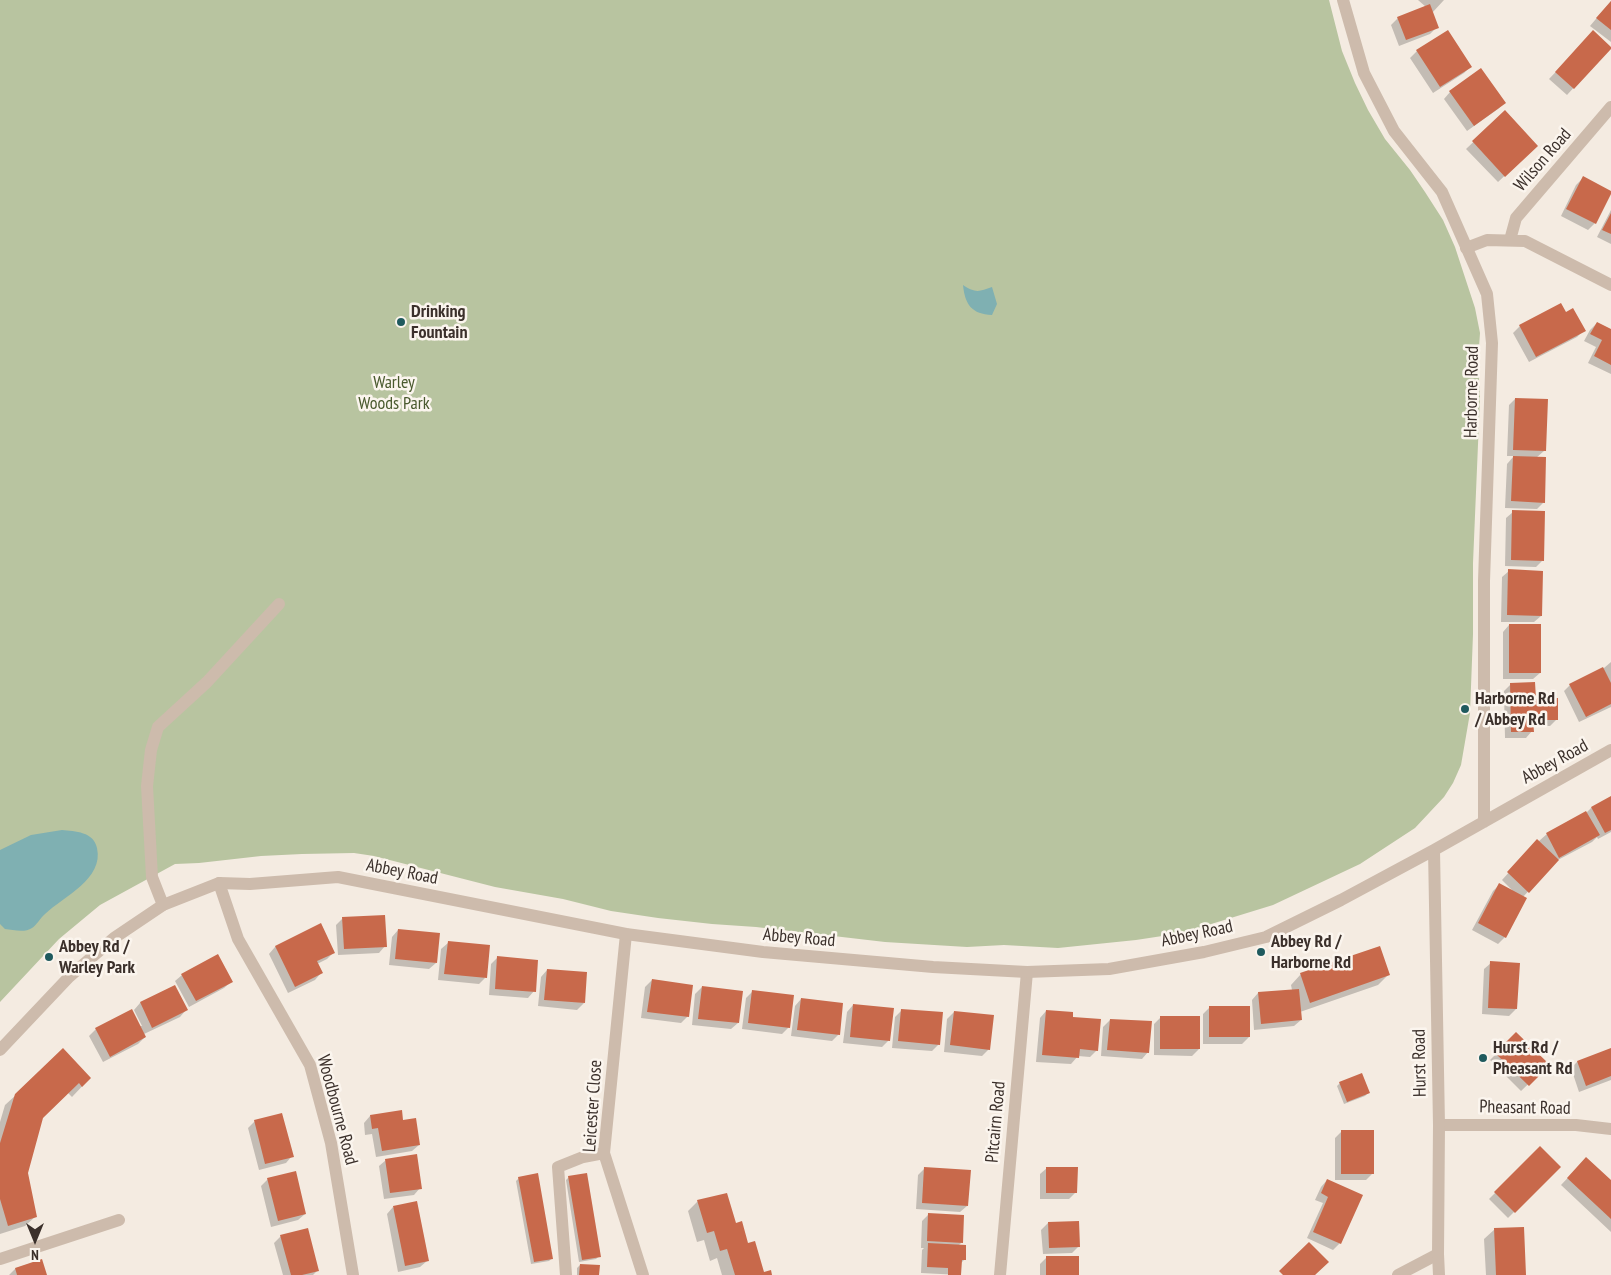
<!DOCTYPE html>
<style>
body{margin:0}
#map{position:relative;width:1611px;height:1275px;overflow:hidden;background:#f4ebe1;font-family:"PT Sans Narrow",sans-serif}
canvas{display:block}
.north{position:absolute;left:10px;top:1215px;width:50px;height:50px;-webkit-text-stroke:4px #fbf5ee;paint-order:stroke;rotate:180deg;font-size:14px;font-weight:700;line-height:20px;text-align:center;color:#3b302b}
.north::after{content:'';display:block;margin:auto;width:18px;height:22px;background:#3b302b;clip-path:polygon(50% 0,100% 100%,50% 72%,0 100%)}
</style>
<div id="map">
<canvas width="1611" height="1275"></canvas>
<div class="north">N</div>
</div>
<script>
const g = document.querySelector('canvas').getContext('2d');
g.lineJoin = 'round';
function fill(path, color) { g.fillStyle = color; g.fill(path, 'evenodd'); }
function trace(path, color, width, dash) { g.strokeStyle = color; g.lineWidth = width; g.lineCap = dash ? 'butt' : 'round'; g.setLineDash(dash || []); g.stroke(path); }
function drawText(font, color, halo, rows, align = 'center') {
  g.font = font + ' "PT Sans Narrow",sans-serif'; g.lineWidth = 5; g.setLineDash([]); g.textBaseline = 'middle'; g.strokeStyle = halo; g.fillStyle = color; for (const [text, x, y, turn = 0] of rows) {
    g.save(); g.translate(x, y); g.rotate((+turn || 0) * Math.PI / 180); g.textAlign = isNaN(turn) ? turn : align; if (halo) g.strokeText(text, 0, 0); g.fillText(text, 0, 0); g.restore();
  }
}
const green = new Path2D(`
 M0,0H1329L1342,51L1355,83L1368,110L1385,139L1410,170L1425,192L1443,220L1455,247L1475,308L1480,333L1478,362L1480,397L1473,563V634L1470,713L1461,765L1453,783L1444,797L1415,828L1360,864L1273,905L1182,933L1136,940L1058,948L1004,945L967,947L885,942L756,927L712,924L658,918L611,911L563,899L495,887L374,856L354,853L302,854L261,856L199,863L175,864L100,905L59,939L0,1002Z`);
const water = new Path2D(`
 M963,285C975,293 979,292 992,287L997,304L992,315C972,314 965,305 963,285Z
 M62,830C75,831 94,832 97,848C104,879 64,896 45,914C40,918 37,925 32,928C25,933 13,930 5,929L0,924V850L31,835Z`);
const shadow = new Path2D(`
 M1418,0H1444L1432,13L1437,27L1430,34L1399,46L1391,25L1398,18L1426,7Z
 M1611,1V42L1590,26Z
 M1587,39L1610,48L1567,95L1549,79Z
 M1417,51L1470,67L1464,73L1433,93L1410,58Z
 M1450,92L1504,103L1498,109L1467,131L1444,99Z
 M1505,112L1530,152L1498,182L1466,149Z
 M1583,178L1595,223L1588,230L1561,216L1576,185Z
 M1611,210V244L1597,237Z
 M1565,313L1584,330L1577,337L1529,362L1513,333L1520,326Z
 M1597,323L1611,330V374L1588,363L1596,347L1584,341L1590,330Z
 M1515,399L1544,451L1536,458L1543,503L1537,509L1505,508L1507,464L1514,456H1507L1509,405Z
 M1513,512L1542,561L1536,567L1505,566L1506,518Z
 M1509,571L1541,616L1534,622H1501L1502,577Z
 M1509,625L1540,673L1533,679H1503V632Z
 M1611,662V707L1579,722L1564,691L1570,685L1604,668Z
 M1511,684L1534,700L1557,719L1550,726H1532V731L1526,738H1505L1504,691Z
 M1611,798V832L1598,839L1597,837L1592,842L1556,861L1523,897L1505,937L1498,944L1472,930L1493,891L1500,884L1513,891L1502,880L1531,848L1547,834L1586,813L1591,808Z
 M343,918L385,946L379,953L338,955L336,925Z
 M320,925L334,952L327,959L317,964L321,973L315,980L288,993L269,954L275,947Z
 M398,930L436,963L429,969L389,965L392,937Z
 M448,943L485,978L479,984L438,980L441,949Z
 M498,957L534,991L528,998L489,995L491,964Z
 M1491,963L1516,1009L1509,1016L1482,1014L1484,969Z
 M547,970L584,1003L577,1010L538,1006L541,977Z
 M1301,974L1388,975L1378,985L1300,1012L1301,1020L1294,1026L1254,1030L1252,1000L1258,993L1292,990L1291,985Z
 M182,975L231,982L224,988L189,1007L175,981Z
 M652,980L688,1016L681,1023L641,1018L645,987Z
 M174,986L186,1010L180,1017L144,1034L145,1037L138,1044L103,1062L89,1036L96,1029L142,1026L134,1010L140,1003Z
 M702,987L738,1023L731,1029L692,1025L695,994Z
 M753,991L789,1027L782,1034L742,1029L746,998Z
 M801,999L839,1034L832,1041L791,1036L795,1006Z
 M853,1005L889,1040L882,1047L843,1043L847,1012Z
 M1210,1007L1249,1037L1242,1044H1203V1014Z
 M902,1010L939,1044L932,1051L892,1048L895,1017Z
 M1046,1011L1072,1019L1097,1050L1090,1057L1078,1056L1071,1064L1036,1062L1040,1018Z
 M954,1012L989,1049L982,1056L944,1052L947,1019Z
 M1161,1017L1199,1049L1192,1056L1154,1055V1024Z
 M1110,1020L1148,1052L1142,1059L1101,1056L1103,1027Z
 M1516,1034L1548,1065L1521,1091L1490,1060Z
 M1611,1049V1080L1579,1092L1571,1068L1577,1062Z
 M90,1078L72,1097L68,1093L42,1118L27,1173L36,1216L25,1226L0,1234V1122L5,1105L16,1095Z
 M1340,1083L1368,1093L1365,1096L1344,1104L1337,1086Z
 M370,1116L402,1121L419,1145L412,1151L376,1157L372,1134L365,1135L364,1123Z
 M255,1121L292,1156L286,1163L259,1170L248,1128Z
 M1342,1131L1372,1174L1366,1180H1335V1138Z
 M1540,1148L1559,1167L1508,1218L1489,1199Z
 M386,1160L420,1188L414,1195L384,1199L379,1166Z
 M1580,1165L1611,1182V1232L1561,1185Z
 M925,1168L967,1206L960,1212L916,1209L918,1175Z
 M1047,1168L1076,1192L1069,1199H1040V1174Z
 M569,1177L599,1256L596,1259L579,1262L566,1180Z
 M519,1178L552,1258L549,1261L531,1264L516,1181Z
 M268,1179L305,1214L298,1220L271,1227L261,1186Z
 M1327,1180L1361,1195L1340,1243L1333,1250L1307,1238L1323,1203L1315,1200L1321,1187Z
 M698,1201L735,1224L763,1273L771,1275H722L717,1258L710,1261L704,1240L697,1242L688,1211Z
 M393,1207L427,1261L420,1267L398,1272L387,1214Z
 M928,1215L962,1242L959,1245L965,1259L960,1264V1275L921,1273L922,1250L924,1248H921L922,1221Z
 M1048,1223L1079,1246L1072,1253L1043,1254L1041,1230Z
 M1495,1229L1524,1275H1486L1484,1239Z
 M281,1236L317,1271L313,1275H283L274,1243Z
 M1047,1257L1078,1275H1040V1264Z
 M41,1260L46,1275H9L15,1269Z
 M580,1265L598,1275H577V1268Z`);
const building = new Path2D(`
 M1611,1V30L1596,18Z
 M1430,4L1439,28L1406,40L1397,17Z
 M1448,30L1472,67L1440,87L1416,50Z
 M1593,30L1611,47V49L1574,89L1555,72Z
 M1481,68L1506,103L1474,126L1449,91Z
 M1505,110L1538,146L1505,177L1472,141Z
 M1583,176L1611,191V194L1596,224L1566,209Z
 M1611,213V234L1602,230Z
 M1561,303L1566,312L1573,308L1586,331L1536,357L1519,325Z
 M1597,322L1611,329V365L1594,356L1602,340L1590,334Z
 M1515,398L1548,399L1546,451L1513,450Z
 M1513,456L1546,457L1545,503L1511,501Z
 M1512,510L1545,511L1544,561L1511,560Z
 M1508,569L1543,571L1542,616L1507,615Z
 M1509,624H1541V673H1509Z
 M1603,667L1611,683V704L1586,717L1569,684Z
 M1535,682L1536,699L1558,698V720H1533L1534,732H1511L1510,683Z
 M1611,796V830L1605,833L1591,807Z
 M1586,811L1600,835L1559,858L1546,833Z
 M1537,839L1559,860L1529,893L1507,872Z
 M1499,883L1527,898L1506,938L1478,923Z
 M385,915L387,947L344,949L342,917Z
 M321,923L335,953L317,961L323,973L295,987L275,946Z
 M398,929L440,933L437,963L395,959Z
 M448,941L490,945L487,978L444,974Z
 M1380,946L1390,975L1310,1003L1300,973Z
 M218,954L233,982L196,1001L181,974Z
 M497,956L538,960L536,992L495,989Z
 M1490,961L1520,963L1517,1009L1488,1008Z
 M547,969L587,972L585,1003L544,1000Z
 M652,979L693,985L689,1017L647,1012Z
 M175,985L188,1010L152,1028L140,1002Z
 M702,986L743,991L739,1023L698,1019Z
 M1299,989L1302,1020L1261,1024L1258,992Z
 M752,990L794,995L790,1028L748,1023Z
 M801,998L843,1003L840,1035L797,1030Z
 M853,1004L894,1008L890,1041L850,1037Z
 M1209,1006H1250V1037H1209Z
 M132,1009L146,1037L110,1057L95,1028Z
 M901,1009L943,1012L940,1045L898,1041Z
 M1046,1010L1073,1012V1017L1101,1019L1098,1051L1080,1049L1079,1058L1042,1055Z
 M954,1011L994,1015L990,1050L950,1045Z
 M1160,1016H1200V1049H1160Z
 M1110,1019L1152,1021L1149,1053L1107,1050Z
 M1516,1032L1550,1065L1529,1086L1495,1053Z
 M63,1048L91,1078L82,1087L79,1083L43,1118L28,1173L37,1217L8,1226L0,1199V1143L15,1094Z
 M1611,1048V1076L1586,1086L1577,1061Z
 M1362,1073L1370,1093L1347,1102L1339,1082Z
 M402,1110L403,1120L416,1118L420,1145L382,1151L378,1128L372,1129L370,1115Z
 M282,1113L294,1157L265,1164L254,1120Z
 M1341,1130H1374V1174H1341Z
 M1540,1146L1561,1167L1515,1213L1494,1192Z
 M417,1154L422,1189L390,1193L385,1159Z
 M1586,1157L1611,1180V1219L1567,1178Z
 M924,1167L971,1170L968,1206L922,1203Z
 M1046,1167H1078L1077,1193H1046Z
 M296,1171L306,1214L278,1221L267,1178Z
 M538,1173L553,1259L534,1262L518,1177Z
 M587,1173L601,1257L582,1260L568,1176Z
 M1327,1179L1363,1195L1341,1244L1313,1232L1328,1197L1321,1193Z
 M727,1193L736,1223L742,1221L748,1243L755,1241L764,1272L771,1270L772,1275H735L727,1249L720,1251L714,1231L707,1233L697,1200Z
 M417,1201L429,1261L405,1266L393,1206Z
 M928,1213L964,1215L963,1243L927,1241Z
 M1079,1221L1080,1247L1049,1248L1048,1222Z
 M1524,1227L1526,1275H1496L1494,1228Z
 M308,1228L319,1271L302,1275H291L280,1235Z
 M1309,1242L1329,1262L1315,1275H1283L1279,1271Z
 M928,1243L966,1245V1260H962L961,1275H948V1268L927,1267Z
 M1046,1256H1079V1275H1046Z
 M42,1259L47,1275H17L15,1268Z
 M580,1264L600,1265L599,1275H579Z`);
const service = new Path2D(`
 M163,905L152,877L147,786L151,750L158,727L207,682L279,604
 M0,1259L119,1220
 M566,1275L558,1167L583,1157L604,1153`);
const minor = new Path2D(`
 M1510,240L1516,218L1611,107
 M1466,248L1487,240L1525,241L1611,285
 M219,883L238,939L310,1065L331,1143L353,1275
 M626,934L604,1153L643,1275
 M1439,1125H1576L1611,1129
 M1000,1275L1027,972
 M1398,1275L1438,1254`);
const tertiary = new Path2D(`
 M1343,0L1364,73L1394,131L1442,192L1487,294L1492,343L1484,581V822
 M1434,850L1439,1125L1438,1254L1439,1275
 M0,1050L69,977L114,938L163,905L219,883L250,884L338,877L626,934L763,952L933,967L1027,972L1109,969L1204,952L1266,937L1341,900L1434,850L1611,750`);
const markers = [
 [401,322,5,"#1f5a5e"],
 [1465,709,5,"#1f5a5e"],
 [1261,952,5,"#1f5a5e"],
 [49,957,5,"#1f5a5e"],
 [1483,1058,5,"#1f5a5e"]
];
const streetNames = [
 ["Wilson Road",1543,160,-49],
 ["Harborne Road",1472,392,-89],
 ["Abbey Road",1555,762,-29],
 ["Abbey Road",402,872,11],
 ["Abbey Road",1197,934,-12],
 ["Abbey Road",799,938,5],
 ["Hurst Road",1420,1063,-91],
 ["Leicester Close",593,1106,-86],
 ["Pheasant Road",1525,1108,1],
 ["Woodbourne Road",337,1110,75],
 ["Pitcairn Road",996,1122,-85]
];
const poiNames = [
 ["Drinking",411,312],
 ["Fountain",411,333],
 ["Harborne Rd",1475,699],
 ["/ Abbey Rd",1475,720],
 ["Abbey Rd /",1271,942],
 ["Harborne Rd",1271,963],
 ["Abbey Rd /",59,947],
 ["Warley Park",59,968],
 ["Hurst Rd /",1493,1048],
 ["Pheasant Rd",1493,1069]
];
const parkNames = [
 ["Warley",394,383],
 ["Woods Park",394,404]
];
fill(green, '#b8c4a0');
fill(water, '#7fb0b2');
fill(shadow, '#0003');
fill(building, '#c8694b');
trace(service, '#cdbbac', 12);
trace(minor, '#cdbbac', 12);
trace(tertiary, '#cdbbac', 12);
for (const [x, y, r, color] of markers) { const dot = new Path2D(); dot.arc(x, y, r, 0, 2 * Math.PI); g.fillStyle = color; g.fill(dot); trace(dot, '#fbf5ee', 2); }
drawText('18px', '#3b302b', '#fbf5ee', streetNames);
drawText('bold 18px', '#3b302b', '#fbf5ee', poiNames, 'left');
drawText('18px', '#4a5a2e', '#fbf5ee', parkNames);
</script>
